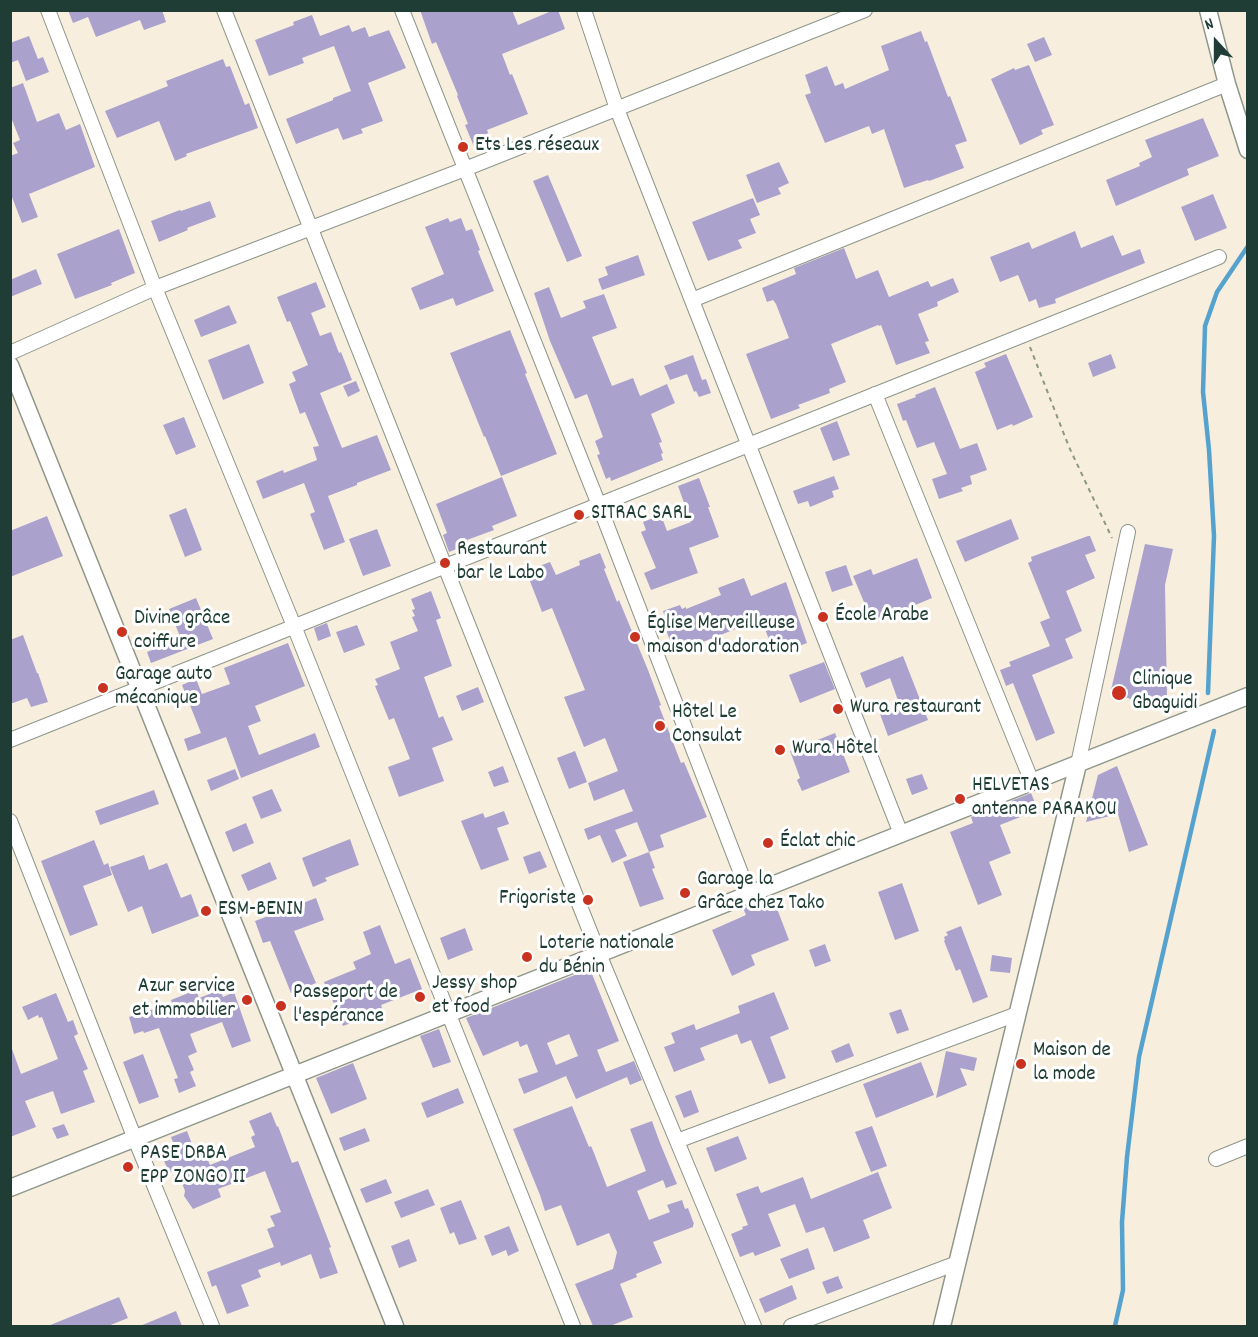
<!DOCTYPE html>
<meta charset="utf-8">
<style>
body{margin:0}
#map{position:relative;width:1258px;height:1337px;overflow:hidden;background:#f8eede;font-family:Dekko,sans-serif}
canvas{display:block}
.frame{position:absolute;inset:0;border:12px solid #1f3d34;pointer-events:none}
.north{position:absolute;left:1186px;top:12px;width:60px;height:60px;-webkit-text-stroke:4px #fff;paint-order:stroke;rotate:339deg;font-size:16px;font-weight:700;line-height:24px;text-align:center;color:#1f3d34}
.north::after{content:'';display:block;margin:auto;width:21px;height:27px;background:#1f3d34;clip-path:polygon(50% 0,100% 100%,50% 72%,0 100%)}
</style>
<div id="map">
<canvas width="1258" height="1337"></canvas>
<div class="frame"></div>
<div class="north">N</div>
</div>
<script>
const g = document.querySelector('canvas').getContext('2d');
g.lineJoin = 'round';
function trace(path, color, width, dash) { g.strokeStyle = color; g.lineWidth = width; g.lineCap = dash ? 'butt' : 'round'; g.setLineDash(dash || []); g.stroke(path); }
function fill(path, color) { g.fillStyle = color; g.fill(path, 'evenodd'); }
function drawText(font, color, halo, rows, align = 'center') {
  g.font = font + ' Dekko,sans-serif'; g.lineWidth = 6; g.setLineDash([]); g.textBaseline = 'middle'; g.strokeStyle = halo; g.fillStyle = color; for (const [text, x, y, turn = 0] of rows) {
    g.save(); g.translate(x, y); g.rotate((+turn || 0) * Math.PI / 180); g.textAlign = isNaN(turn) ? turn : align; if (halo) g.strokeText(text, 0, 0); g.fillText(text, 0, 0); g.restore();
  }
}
const stream = new Path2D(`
 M1208,693L1214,536L1209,450L1203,392L1205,326L1217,292L1248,246
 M1115,1326L1123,1290L1122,1222L1127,1157L1139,1057L1214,731`);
const building = new Path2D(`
 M68,10H162L166,22L144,30L140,20L96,37L88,17L73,23Z
 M420,10H512L518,25L554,10H558L565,29L502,54L510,75L512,74L528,114L487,130L492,143L475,149L465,125L468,124L457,96L458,95L436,42L432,44Z
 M312,15L320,36L349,25L352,32L365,27L369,37L389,30L406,68L368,83L383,121L361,129L363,133L343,140L338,128L296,144L286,119L333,100V98L351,91L334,46L302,58L304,63L269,76L255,40L294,25L293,22Z
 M921,31L925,42L927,41L948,97L950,96L967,141L955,145L964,168L929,181L928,180L904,188L884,129L872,134L869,126L825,143L805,95L811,93L805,75L827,66L835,86L843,83L845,89L889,70L881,46Z
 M29,36L38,59L43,57L49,72L26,81L18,60L10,63V43Z
 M1044,37L1052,55L1035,62L1027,44Z
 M223,59L226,67L230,66L245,105L249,103L258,128L186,154L187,156L175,161L159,121L117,138L105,111L168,86L166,81Z
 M1029,65L1054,125L1041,130L1043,134L1020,145L991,79L1014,68L1015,70Z
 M23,83L37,122L59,113L66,130L80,124L95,167L29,194L38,217L22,223L10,192V156L18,153L13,143L20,140L10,115V88Z
 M1203,118L1219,156L1187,169L1189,175L1116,206L1106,180L1140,166L1139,163L1152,157L1145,140Z
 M779,162L789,183L778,188L781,194L757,203L746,175Z
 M548,175L582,256L567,262L533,181Z
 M1213,194L1227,228L1195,241L1181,207Z
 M753,198L760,215L750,219L756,233L738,240L742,248L708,261L692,222Z
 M210,201L216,217L187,228L188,230L159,242L151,221L180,210L181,211Z
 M448,218L450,222L461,218L466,231L472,229L480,250L478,251L494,291L456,306L453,298L420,310L411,288L444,274L425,227Z
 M119,229L135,273L111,283L112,285L75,299L57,254Z
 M1075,231L1081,248L1113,235L1122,256L1140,249L1145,263L1055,299L1056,303L1039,308L1036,299L1029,302L1018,275L1000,282L990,257L1029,242L1032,249Z
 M844,248L856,279L878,270L889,297L928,281L931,287L953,278L959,292L937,302L938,306L918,314L929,341L925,342L930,353L896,365L881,325L879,326L878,325L831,344L846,382L829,389L830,393L798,405L800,408L771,419L746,354L789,338L776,304L773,300L767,302L762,288L796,274L794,268Z
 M638,255L645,275L602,290L598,279L608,275L605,267Z
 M36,269L42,284L10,297V280Z
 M316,282L326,307L311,313L320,336L331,332L339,353L341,352L352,380L320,393L342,448L377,435L391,470L357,483V485L328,496L345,542L324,550L310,514L315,512L304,483L263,499L256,481L283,470L284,473L317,460L313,447L319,446L305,412L300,414L289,384L296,381L292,372L308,365L290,321L287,322L277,297Z
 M549,287L561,318L586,308L583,301L604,294L617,328L592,337L612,386L633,378L640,396L667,384L675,403L651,414L662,442L659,443L663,453L661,454L663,460L611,481L610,477L606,479L597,455L600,454L595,441L603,437L587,394L575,399L550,341L534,293Z
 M229,305L237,323L201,337L194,320Z
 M510,330L527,373L525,374L557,454L501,476L485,436L484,437L450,353Z
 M249,344L264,383L223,400L208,360Z
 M1006,354L1033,417L1013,426L1012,424L997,430L975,372L986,367L984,363Z
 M1111,354L1116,368L1093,377L1088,363Z
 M693,355L702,380L706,379L711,393L699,397L696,391L694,392L687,374L670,380L664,366Z
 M356,381L360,391L348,397L343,386Z
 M935,387L960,449L977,443L987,470L970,476L972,484L961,488L963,491L939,499L932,479L947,474L934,442L917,448L906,420L903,421L897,404L916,397L915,395Z
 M184,417L196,447L176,455L163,425Z
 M837,421L850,455L833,461L820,428Z
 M834,476L839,489L832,491L834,497L810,507L808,501L798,504L793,491Z
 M502,477L517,516L492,526L494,530L467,540L469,544L449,552L443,535L447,533L436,504Z
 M699,478L710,507H708L719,537L689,548L698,573L651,590L644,573L656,568L641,532L646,530L643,522L661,515L667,531L691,522L678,486Z
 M186,508L202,550L185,557L169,515Z
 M47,516L63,556L10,577V531Z
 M1011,519L1019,539L965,562L956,541Z
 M377,529L391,566L363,576L349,539Z
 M1088,536H1090L1096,551L1085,555L1095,578L1066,591L1082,631L1065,639L1073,658L1032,675L1055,733L1036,741L1013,683L1006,686L1000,670L1011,666L1009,662L1050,646L1040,622L1050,618L1028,563L1032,561L1031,557Z
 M1145,544L1173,549L1165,585L1167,698L1130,699L1111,690Z
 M600,553L606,568L604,569L617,602L619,600L648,670L661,705L659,706L681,763L684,762L707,817L660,835L664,847L649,852L637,822L615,830L627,856L612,863L600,835L588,840L584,829L633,811L624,789L594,801L588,783L618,771L605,738L584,747L564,697L585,690L552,608L542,612L526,571L550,562L556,575L580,565L579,561Z
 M917,558L932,598L894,614L893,612L872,621L853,576L871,569L873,575Z
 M846,565L853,585L832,592L825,572Z
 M744,578L751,596L786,582L807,643L775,655L761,619L690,647L689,642L673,648L664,625L667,623L663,611L680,605L682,609L686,607V609L721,595L718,588Z
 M431,591L441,618L436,620L452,666L424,677L439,718L443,716L453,740L432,748L444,781L399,797L388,767L410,759L394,718L389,720L375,686L378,685L375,679L400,669L390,642L418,631L412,617L415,616L412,610L415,609L411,599Z
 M196,598L213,639L151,663L147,652L181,639L169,609Z
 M327,623L331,636L318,641L314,628Z
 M357,625L365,645L344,653L336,632Z
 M23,635L37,673H38L48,702L31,707L27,698L10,704V640Z
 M288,643L305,686L255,706L261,721L248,726L259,755L315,733L320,747L241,778L226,737L188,751L184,739L201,733L182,685L196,679L202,694L230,684L224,668Z
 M903,656L928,720L888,736L880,714L900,706L890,678L866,688L860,673Z
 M824,662L835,689L800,703L789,675Z
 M478,687L484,702L462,711L456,696Z
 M835,733L850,772L802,791L797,780L800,778L790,751Z
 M575,751L587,782L569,789L557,758Z
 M503,766L509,782L494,787L488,772Z
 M1117,766L1148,845L1129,852L1118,814L1086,822L1098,775Z
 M235,769L239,779L211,791L207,780Z
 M922,774L928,789L912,795L906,779Z
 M272,789L282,811L261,819L252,797Z
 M154,790L159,804L100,825L95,811Z
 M1031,793L1038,810L1000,825L1011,853L989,862L1002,895L978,905L950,832L973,823L971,817Z
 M504,811L509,824L497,828L509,860L481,870L461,821L483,813L485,818Z
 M246,823L254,843L233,852L225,832Z
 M350,839L359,865L325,878L327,881L313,887L302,858Z
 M94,840L104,865L108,863L112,875L83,886L98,925L70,936L41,861Z
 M540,851L547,867L529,874L523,857Z
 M649,852L655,868L652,869L664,899L640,907L623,862Z
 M144,855L149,870L167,863L181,898L191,894L199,916L152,934L142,906L128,912L110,867Z
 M270,862L277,879L248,891L241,875Z
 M902,883L919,931L895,940L878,892Z
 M316,898L324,920L294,931L316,983L291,993L270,941L263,943L255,921Z
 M764,900L768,910L776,906L789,940L751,955L755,965L732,976L712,930L746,915L743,908Z
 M380,925L395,964L410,958L422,989L381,1005L383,1011L343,1026L330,994L329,995L324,982L356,969L353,962L371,954L363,932Z
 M961,926L988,997L973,1003L960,969L956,971L944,941L945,940L944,937L948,935L946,932Z
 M465,928L473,950L448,960L440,938Z
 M825,944L831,961L815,967L809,950Z
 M992,955L1012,958L1010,973L990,971Z
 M590,969L619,1041L597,1050L606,1072L634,1061L642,1080L630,1085L627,1077L576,1099L566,1076L524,1094L518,1079L538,1072L527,1044L520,1047L518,1041L483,1056L466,1018ZM569,1034L578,1056L556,1065L547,1043Z
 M196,990L199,998L220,990L223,997L234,992L251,1041L232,1048L222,1022L190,1034L197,1052L188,1056L194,1070L190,1072L196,1086L179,1093L174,1079L178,1078L159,1028L144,1033L143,1031L134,1034L129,1017L172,1003L171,1000Z
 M774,992L789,1029L770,1037L786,1078L769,1084L751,1040L741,1044L737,1034L700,1048L705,1060L674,1072L664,1047L675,1043L671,1033L694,1024L696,1030L740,1013L738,1006Z
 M56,993L68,1022L73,1020L78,1034L74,1036L88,1069L83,1071L95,1102L61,1114L53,1091L25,1101L36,1127L10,1137V1049H12L21,1074L58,1059L42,1017L39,1018L38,1015L28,1020L22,1007Z
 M901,1009L909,1030L897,1034L889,1013Z
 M439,1029L451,1062L433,1068L420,1036Z
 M849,1043L854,1056L836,1063L831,1051Z
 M946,1051L977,1058L974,1071L960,1068L967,1085L936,1098Z
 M143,1054L159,1097L139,1104L123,1062Z
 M921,1062L934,1095L876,1118L863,1084Z
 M353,1063L367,1099L331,1114L316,1078Z
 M458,1088L464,1103L427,1118L421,1103Z
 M691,1090L699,1112L684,1118L675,1096Z
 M572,1106L589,1147L591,1146L594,1153L607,1187L646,1171L630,1129L652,1121L660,1143L677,1184L666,1188L663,1180L637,1191L649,1220L670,1212L667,1205L682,1200L685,1209L688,1208L694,1224L693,1225V1227L653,1242L662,1263L636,1274L637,1277L620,1284L633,1317L610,1326H593L575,1284L613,1269L617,1252L609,1233L577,1246L561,1205L545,1211L540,1195L513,1129Z
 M271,1112L277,1127L278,1126L292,1163L298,1161L331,1247L329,1248L338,1273L320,1279L311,1254L281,1266L280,1262L258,1270L261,1277L241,1285L249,1306L227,1314L216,1285L212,1287L207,1272L274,1247L267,1229L275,1226L270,1216L281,1212L265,1171L218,1189L221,1197L193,1209L184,1196L185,1191L177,1170L169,1173L163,1158L177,1153L171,1137L187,1131L193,1147L201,1144L210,1165L255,1147L251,1137L255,1135L249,1121Z
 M64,1124L69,1135L57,1139L52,1128Z
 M872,1126L887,1166L871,1172L855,1132Z
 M365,1128L370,1141L344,1151L339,1138Z
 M738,1136L747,1159L715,1172L706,1148Z
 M878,1172L892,1208L863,1220L870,1238L834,1252L824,1227L806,1233L795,1204L768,1214L781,1246L755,1256L753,1252L740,1257L731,1234L743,1229L742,1227L748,1225L736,1194L758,1186L761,1193L803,1177L811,1199Z
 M386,1179L392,1193L366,1203L360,1189Z
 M428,1189L435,1205L401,1218L394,1202Z
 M461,1200L477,1239L459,1245L454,1232L450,1234L440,1208Z
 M509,1226L519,1251L508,1256L506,1250L492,1256L484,1236Z
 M409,1239L417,1261L399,1268L391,1246Z
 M808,1248L815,1269L789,1279L780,1259Z
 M838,1276L843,1288L827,1294L822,1282Z
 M792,1285L797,1299L765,1313L759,1299Z
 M119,1297L128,1318L108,1326H48Z
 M176,1311L182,1326H140Z`);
const path = new Path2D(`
 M1030,347L1069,447L1112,538`);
const minor = new Path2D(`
 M48,10L155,288L294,626L573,1326
 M224,10L599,954L754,1326
 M402,10L599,505L749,894
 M584,10L617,109L901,834
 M692,300L1227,84
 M10,353L155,288L465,169L865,10
 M875,394L1032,782
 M10,740L1219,257
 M1078,764L1128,532
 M10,821L135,1139L212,1326
 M677,1141L1017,1014
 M1216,1159L1248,1146
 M791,1326L957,1263`);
const tertiary = new Path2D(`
 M1208,10L1227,84L1248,150
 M10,365L395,1326
 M10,1188L1248,696
 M942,1326L1078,764`);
const markers = [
 [463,147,6,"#c8321e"],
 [579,515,6,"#c8321e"],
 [445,563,6,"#c8321e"],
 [823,617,6,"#c8321e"],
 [122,632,6,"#c8321e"],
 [635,637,6,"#c8321e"],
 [103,688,6,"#c8321e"],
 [1119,693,8,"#c8321e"],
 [838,709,6,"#c8321e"],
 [660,726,6,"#c8321e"],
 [780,750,6,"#c8321e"],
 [960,799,6,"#c8321e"],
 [768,843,6,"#c8321e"],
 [685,893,6,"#c8321e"],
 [588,900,6,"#c8321e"],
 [206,911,6,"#c8321e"],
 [527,957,6,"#c8321e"],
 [420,997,6,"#c8321e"],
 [247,1000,6,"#c8321e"],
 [281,1006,6,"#c8321e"],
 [1021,1064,6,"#c8321e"],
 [128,1167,6,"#c8321e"]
];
const poiNames = [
 ["Ets Les réseaux",475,147],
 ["SITRAC SARL",591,515],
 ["Restaurant",457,551],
 ["bar le Labo",457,575],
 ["École Arabe",835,617],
 ["Divine grâce",134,620],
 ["coiffure",134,644],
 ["Église Merveilleuse",647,625],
 ["maison d'adoration",647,649],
 ["Garage auto",115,676],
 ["mécanique",115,700],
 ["Clinique",1132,681],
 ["Gbaguidi",1132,705],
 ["Wura restaurant",850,709],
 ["Hôtel Le",672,714],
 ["Consulat",672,738],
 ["Wura Hôtel",792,750],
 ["HELVETAS",972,787],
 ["antenne PARAKOU",972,811],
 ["Éclat chic",780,843],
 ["Garage la",697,881],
 ["Grâce chez Tako",697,905],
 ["Frigoriste",576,900,"right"],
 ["ESM-BENIN",218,911],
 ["Loterie nationale",539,945],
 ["du Bénin",539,969],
 ["Jessy shop",432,985],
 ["et food",432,1009],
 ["Azur service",235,988,"right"],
 ["et immobilier",235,1012,"right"],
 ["Passeport de",293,994],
 ["l'espérance",293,1018],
 ["Maison de",1033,1052],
 ["la mode",1033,1076],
 ["PASE DRBA",140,1155],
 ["EPP ZONGO II",140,1179]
];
trace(stream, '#55a2ce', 4.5);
fill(building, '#aaa2cd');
trace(minor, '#8c9689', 16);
trace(tertiary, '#8c9689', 19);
trace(path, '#8c9689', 2, [4.5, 4.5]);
trace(minor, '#fff', 14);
trace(tertiary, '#fff', 16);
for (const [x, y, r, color] of markers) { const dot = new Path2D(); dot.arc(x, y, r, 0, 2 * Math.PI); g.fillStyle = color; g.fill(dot); trace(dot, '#fff', 2); }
drawText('21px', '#1f3d34', '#fff', poiNames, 'left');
</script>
